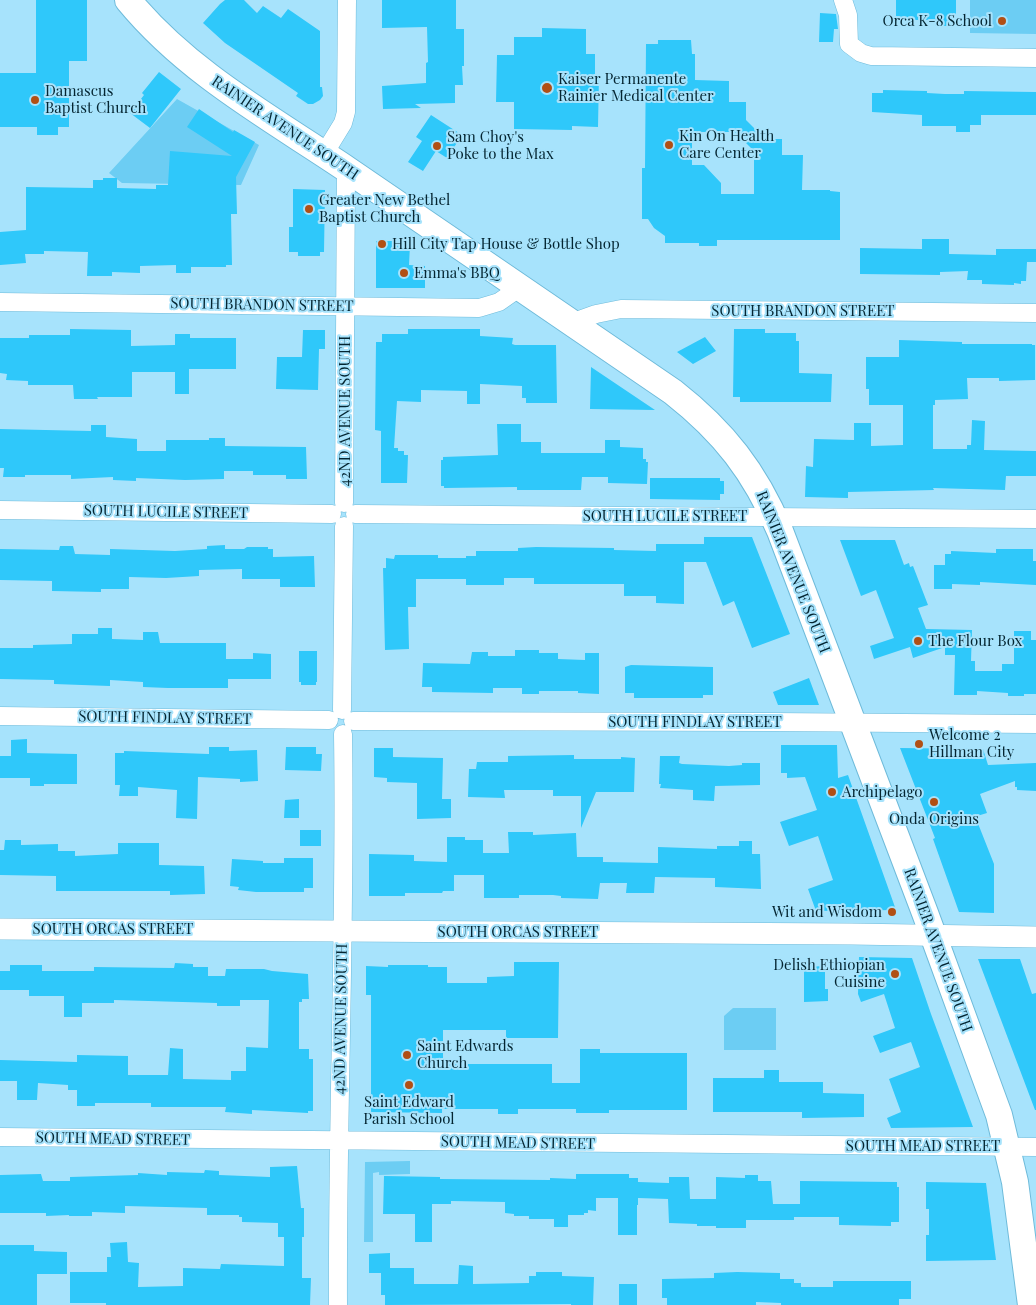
<!DOCTYPE html>
<style>
body{margin:0}
canvas{display:block;background:#a7e3fc}
</style>
<canvas width="1036" height="1305"></canvas>
<script>
const g = document.querySelector('canvas').getContext('2d');
g.lineJoin = 'round';
function fill(path, color) { g.fillStyle = color; g.fill(path, 'evenodd'); }
function trace(path, color, width, dash) { g.strokeStyle = color; g.lineWidth = width; g.lineCap = dash ? 'butt' : 'round'; g.setLineDash(dash || []); g.stroke(path); }
function drawText(font, color, halo, rows, align = 'center') {
  g.font = font + ' "Playfair Display",serif'; g.lineWidth = 4; g.setLineDash([]); g.textBaseline = 'middle'; g.strokeStyle = halo; g.fillStyle = color; for (const [text, x, y, turn = 0] of rows) {
    g.save(); g.translate(x, y); g.rotate((+turn || 0) * Math.PI / 180); g.textAlign = isNaN(turn) ? turn : align; if (halo) g.strokeText(text, 0, 0); g.fillText(text, 0, 0); g.restore();
  }
}
const green = new Path2D(`
 M970,0H1036V34L970,33Z
 M177,99L259,145L241,185L122,183L109,173Z
 M733,1008H776V1050H724V1016Z
 M410,1161V1174L379,1175V1172L373,1173V1242H364L365,1162Z`);
const building = new Path2D(`
 M36,0H87V61H69V127H58V135H37V127H0V73H36Z
 M225,0H244L257,13L263,6L281,18L288,9L320,31V87H322L323,96L320,100L313,104H308L296,96L298,93L225,43L203,23L220,4Z
 M382,0H456V29H464V66H462L463,85H455V103L415,104L421,108L383,109L382,86L426,83V63L428,62L427,27L382,28Z
 M896,0H956V21H951V26H935V21L934,20H896Z
 M820,13L836,14L838,29H834L833,42H819Z
 M542,28L586,29V54H595V75H599L598,127L572,126V130L514,129V102H496L497,55H514V37H542Z
 M658,40H691L692,54H695V80L729,81V102H746V120L765,139H782V155H803L802,190H830V191L840,192V240H717V246H699V243H665V236L654,228L648,219H642V168H645L646,44H658ZM692,132H735L754,151V194H721V183L704,165H692Z
 M159,72L181,89L150,128L130,113L144,95L142,93Z
 M883,90L927,91V93L945,94H964V91L1036,92V115H981V125H970V132H956V126H922V115L872,112V93H883Z
 M199,109L233,132L234,130L255,142L236,177L237,214H231L232,265H226V267H191V273H176V265L140,266V273L112,272V276H87L88,252L44,251V254H25L26,263L0,265V232L26,230V187L93,188V180H103V178H117V188L156,189V185H168L170,151L232,156L187,127Z
 M431,115L462,135L447,158L436,151L423,171L408,162L422,141L416,137Z
 M293,189L325,190L324,252H320V256H298V252H289V227H293Z
 M922,239H949V254L996,255V249H1036V262H1027L1026,281H1021V284L1014,283V285L982,284V280H967L968,271L940,272V275L860,274V248L922,249Z
 M376,241H393V245H410L409,265L425,266V288H376Z
 M70,329L131,330V346L175,345V334H190V338H236V369H189V394H175V372H132V397H97L98,399H74L73,385H28V381L6,380L7,374L0,373V338H29V335H70Z
 M408,329H480V336L513,338L512,344L515,345H556L557,403H526V398H522V386L480,384V404H467V391L421,390V402L397,401L394,448H398V451H404V455H408L407,483H381V431L375,430L376,342H382V334H408Z
 M734,329H765V333H796V341H799V373L832,374L831,402H740V397H733Z
 M303,330H325V349H319L318,390L276,389L277,357H302Z
 M705,337L716,351L693,364L677,352Z
 M899,340L962,342V344H1032V345H1035V380L999,381V378H967L968,399L935,400V405H933V449H967V445H971L972,420L985,421L984,450L1036,451V476H1006L1005,490L933,488L934,490L848,492V498L805,497L806,466L813,467L814,439L854,440V423H871V446L903,445V405H869V389H866V357H899Z
 M591,367L655,410L590,409Z
 M497,424H521V442H541V453H605V440H620V447L643,448V459H646V462H648L647,484L608,483V477H582L581,490H517V487L444,488V486H441V460H443V457L498,455Z
 M91,425H106V437L137,439V451H166V440H209V438H225V446L306,447L307,479H286V475H253V471H224V479L185,480L136,478V481L113,480V477L71,479V475H25V477H3L4,468H0V429L91,431Z
 M650,478H720V481H724V494H720V500L650,499Z
 M704,537H752L790,634L752,648L734,601L723,606L706,562H684V604L656,603V596H624V584H534V578H504V585H466V579H416V607H408L409,649L385,650L383,568H386V558L394,559L395,555H438V558H466V556H476V551H518V548L536,547L614,548V550L656,551V544H704Z
 M840,540H895L904,565L909,563L910,567L913,566L928,605L918,608L926,629L972,630L971,661H975V671H1002V664H1014V631H1031V640H1036V694H1024V696H1008V693L977,691V695H954L955,655H945V647L913,658L910,647L874,659L870,646L894,638L876,590L861,596Z
 M225,545V549H244L247,547H268V549H273V557L314,556L315,587H280V579H242V569L199,570V576L166,578L129,577V589H101V592L52,591V581L0,580V549L59,550L60,546H73L75,554L110,555V549L175,551L207,549V546Z
 M996,549H1033V561H1036V585L980,582V585L952,584V589H934V565H945V554H951V551L996,553Z
 M98,628H112V639L143,640V632H158L160,643H226V659H253V653L271,654V679H228V688H168L143,687V682L110,680V686L54,684V680L0,679V648H33V645L72,644V634H98Z
 M515,650H539V653H558V659L585,660V653H599V694L578,693V691H539V694H522V688H493V693L432,692V687H422L423,663L470,664L472,652H488V656H515Z
 M299,651H317V682H316V685H301V682H299Z
 M631,665L713,667V695H703V698H634V693H625V667Z
 M809,678L819,705H778L773,692Z
 M27,739V753L77,754V784H44V786H30V778H0V756H11V740Z
 M781,745H837L838,778L848,775L896,910L816,911L808,889L833,880L818,836L789,846L780,822L817,810L805,777L787,778V773H781Z
 M209,747H229V751L257,750L258,781L240,782V779L198,777L197,819L176,818L177,790L138,787V796H119L120,785H115V753H124V751L209,754Z
 M286,747H316V754H322L321,771L285,770Z
 M374,748H393V757L443,758L442,799H451V818L417,819V783L387,782V778L374,777Z
 M900,748L983,749L988,765L1036,763V791L1017,790V787H1015V781L980,794L987,813L977,816L978,820L977,821L994,864V913L959,912L933,839L935,838Z
 M574,755V759H621V757L635,758L634,792H596L581,828V796H553V790H504L505,798L468,797L469,769H476L477,762H508V756Z
 M660,756H680L679,763L682,764L729,766L742,765V763H760V785L715,786L714,801L693,800V790L660,788L661,784H659Z
 M299,799V818H284L285,800Z
 M300,830H321V846H300Z
 M508,832H533V835L576,833L577,857H603V862L658,863V847L717,849V846H739V841H752V854H760L761,889L715,887V878L655,877L654,893H626L627,883H600L598,899L561,898V896L553,895H519V898H484V875H454V891H443L442,893H405V896H369V854L414,855V861L447,862V837H465V840H483V853H509Z
 M5,840H21V845L58,844V851H75V856L118,854V843H159V865L204,866L205,894L170,895V891H56V876L0,875V850H4Z
 M284,858H313V888H304V892H256L238,890L239,887L230,886L232,859L263,861V863H284Z
 M859,957L912,958L931,1014L973,1127L891,1128L887,1118L901,1112L889,1079L920,1067L911,1042L880,1053L873,1036L895,1028L884,994L861,1002L858,994Z
 M978,959H1020L1032,994L1036,993V1110H1035Z
 M514,962H559L558,1038H506V1030H443V1064H552V1083H580V1049H600V1053H687V1110H609V1113H576V1109H518V1114H498V1109H442V1113L371,1112V995H366V966L388,967V965H428V967H447V983H487V977L514,976Z
 M175,963L193,964V967H208V976H225L226,969H264L272,971L308,974L309,999H302V1002H299V1049H309V1059H313V1111H308V1113L252,1110V1114L225,1112L226,1107H151V1103H95V1106H77V1090H68V1085L38,1083L37,1100H17V1081H0V1060L77,1062V1055L128,1056V1075H168L170,1048L183,1049V1079L231,1080V1071H246V1047L268,1048L269,1000H240V1006H217V1003L114,1000V1003H82V1017H64V996H29V990H0V971H10V965H42V971H94V967L174,968Z
 M825,966V989H828V1001L804,1002V967Z
 M764,1070H779V1082H823V1093L864,1094V1117L802,1118V1112H713V1078H764Z
 M297,1166L301,1208H304V1237H302V1278H311L310,1305H106V1303H70V1272H107V1257H111L110,1243L127,1242L128,1262L139,1263L138,1287L183,1286V1268L220,1269L221,1264L284,1266V1237H278V1223L242,1222V1217H239V1215H207V1208L125,1206V1213L92,1212V1216H69V1215L46,1216V1213H0V1175L41,1174L43,1181H70V1177L138,1175V1173L167,1175V1172L204,1173L205,1170L219,1171V1175L270,1177V1167Z
 M576,1174H629V1178H638V1182L669,1183V1177H689L690,1199H716V1177L745,1178V1175H758V1181H771L773,1204H800V1181L897,1182V1187H899V1222H891V1226L839,1225V1217H794V1220H746V1228H716V1226H697V1224L669,1223L668,1199L638,1198V1205H637V1235H618V1198H596V1211L588,1210V1213H584V1215H568V1227H554V1219H529V1216H514V1214L505,1213V1202L451,1201V1204H432V1242H415V1214H383L384,1176L440,1177V1179L550,1180V1178L576,1179Z
 M926,1182L986,1183L996,1260L926,1261V1235H929V1209H926Z
 M0,1245H34V1251L67,1252V1274H37V1305H0Z
 M390,1253V1268H414V1284H458L459,1265L473,1266V1284L529,1283V1276H536V1272H562V1276L594,1277L593,1305H571V1304L385,1305V1295H381V1273H369V1254Z
 M737,1272L780,1273V1279H794V1283H801V1287H833V1281H911V1299H899V1305H781V1303L756,1302V1305H667V1298H662V1279L714,1278V1273Z
 M619,1284H637V1305H619Z`);
const minor = new Path2D(`
 M843,0L848,15L849,44L861,53L871,56L1036,58
 M324,154L343,123L346,112L347,0
 M0,302L479,308L499,302L519,288
 M571,323L596,314L621,309L1036,313
 M344,503L346,169
 M0,510L332,514
 M355,514L1036,519
 M342,710L344,526
 M0,716L329,720
 M353,721L771,722L1036,724
 M0,1137L1036,1147
 M338,1305C337,1115 346,924 343,734`);
const tertiary = new Path2D(`
 M0,929L851,934L1036,937`);
const primary = new Path2D(`
 M128,0C188,73 271,118 348,170C457,244 565,318 673,392C724,432 755,472 780,531L925,913L999,1115L1015,1182L1031,1305`);
const markers = [
 [1002,21,5,"#b14f14"],
 [547,88,6,"#b14f14"],
 [35,100,5,"#b14f14"],
 [669,145,5,"#b14f14"],
 [437,146,5,"#b14f14"],
 [309,209,5,"#b14f14"],
 [382,244,5,"#b14f14"],
 [404,273,5,"#b14f14"],
 [918,641,5,"#b14f14"],
 [919,744,5,"#b14f14"],
 [832,792,5,"#b14f14"],
 [934,802,5,"#b14f14"],
 [892,912,5,"#b14f14"],
 [895,974,5,"#b14f14"],
 [407,1055,5,"#b14f14"],
 [409,1085,5,"#b14f14"]
];
const poiNames = [
 ["Orca K-8 School",992,21,"right"],
 ["Kaiser Permanente",558,79],
 ["Rainier Medical Center",558,96],
 ["Damascus",45,91],
 ["Baptist Church",45,108],
 ["Kin On Health",679,136],
 ["Care Center",679,153],
 ["Sam Choy's",447,137],
 ["Poke to the Max",447,154],
 ["Greater New Bethel",319,200],
 ["Baptist Church",319,217],
 ["Hill City Tap House & Bottle Shop",392,244],
 ["Emma's BBQ",414,273],
 ["The Flour Box",928,641],
 ["Welcome 2",929,735],
 ["Hillman City",929,752],
 ["Archipelago",842,792],
 ["Onda Origins",934,819,"center"],
 ["Wit and Wisdom",882,912,"right"],
 ["Delish Ethiopian",885,965,"right"],
 ["Cuisine",885,982,"right"],
 ["Saint Edwards",417,1046],
 ["Church",417,1063],
 ["Saint Edward",409,1102,"center"],
 ["Parish School",409,1119,"center"]
];
const streetNames = [
 ["RAINIER AVENUE SOUTH",285,128,34],
 ["SOUTH BRANDON STREET",262,305,1],
 ["SOUTH BRANDON STREET",803,311],
 ["42ND AVENUE SOUTH",345,411,-90],
 ["SOUTH LUCILE STREET",166,512,1],
 ["SOUTH LUCILE STREET",665,516],
 ["RAINIER AVENUE SOUTH",793,572,68],
 ["SOUTH FINDLAY STREET",165,718,1],
 ["SOUTH FINDLAY STREET",695,722],
 ["SOUTH ORCAS STREET",113,929],
 ["SOUTH ORCAS STREET",518,932],
 ["RAINIER AVENUE SOUTH",938,950,70],
 ["42ND AVENUE SOUTH",341,1019,-89],
 ["SOUTH MEAD STREET",113,1139,1],
 ["SOUTH MEAD STREET",518,1143,1],
 ["SOUTH MEAD STREET",923,1146]
];
fill(green, '#6ccdf3');
fill(building, '#2fc8fa');
trace(minor, '#6fbbda', 19);
trace(tertiary, '#6fbbda', 22);
trace(primary, '#6fbbda', 28);
trace(minor, '#fff', 18);
trace(tertiary, '#fff', 21);
trace(primary, '#fff', 26);
for (const [x, y, r, color] of markers) { const dot = new Path2D(); dot.arc(x, y, r, 0, 2 * Math.PI); g.fillStyle = color; g.fill(dot); trace(dot, '#a7e3fc', 2); }
drawText('15px', '#042531', '#a7e3fc', poiNames, 'left');
drawText('15px', '#042531', '#a7e3fc', streetNames);
</script>
